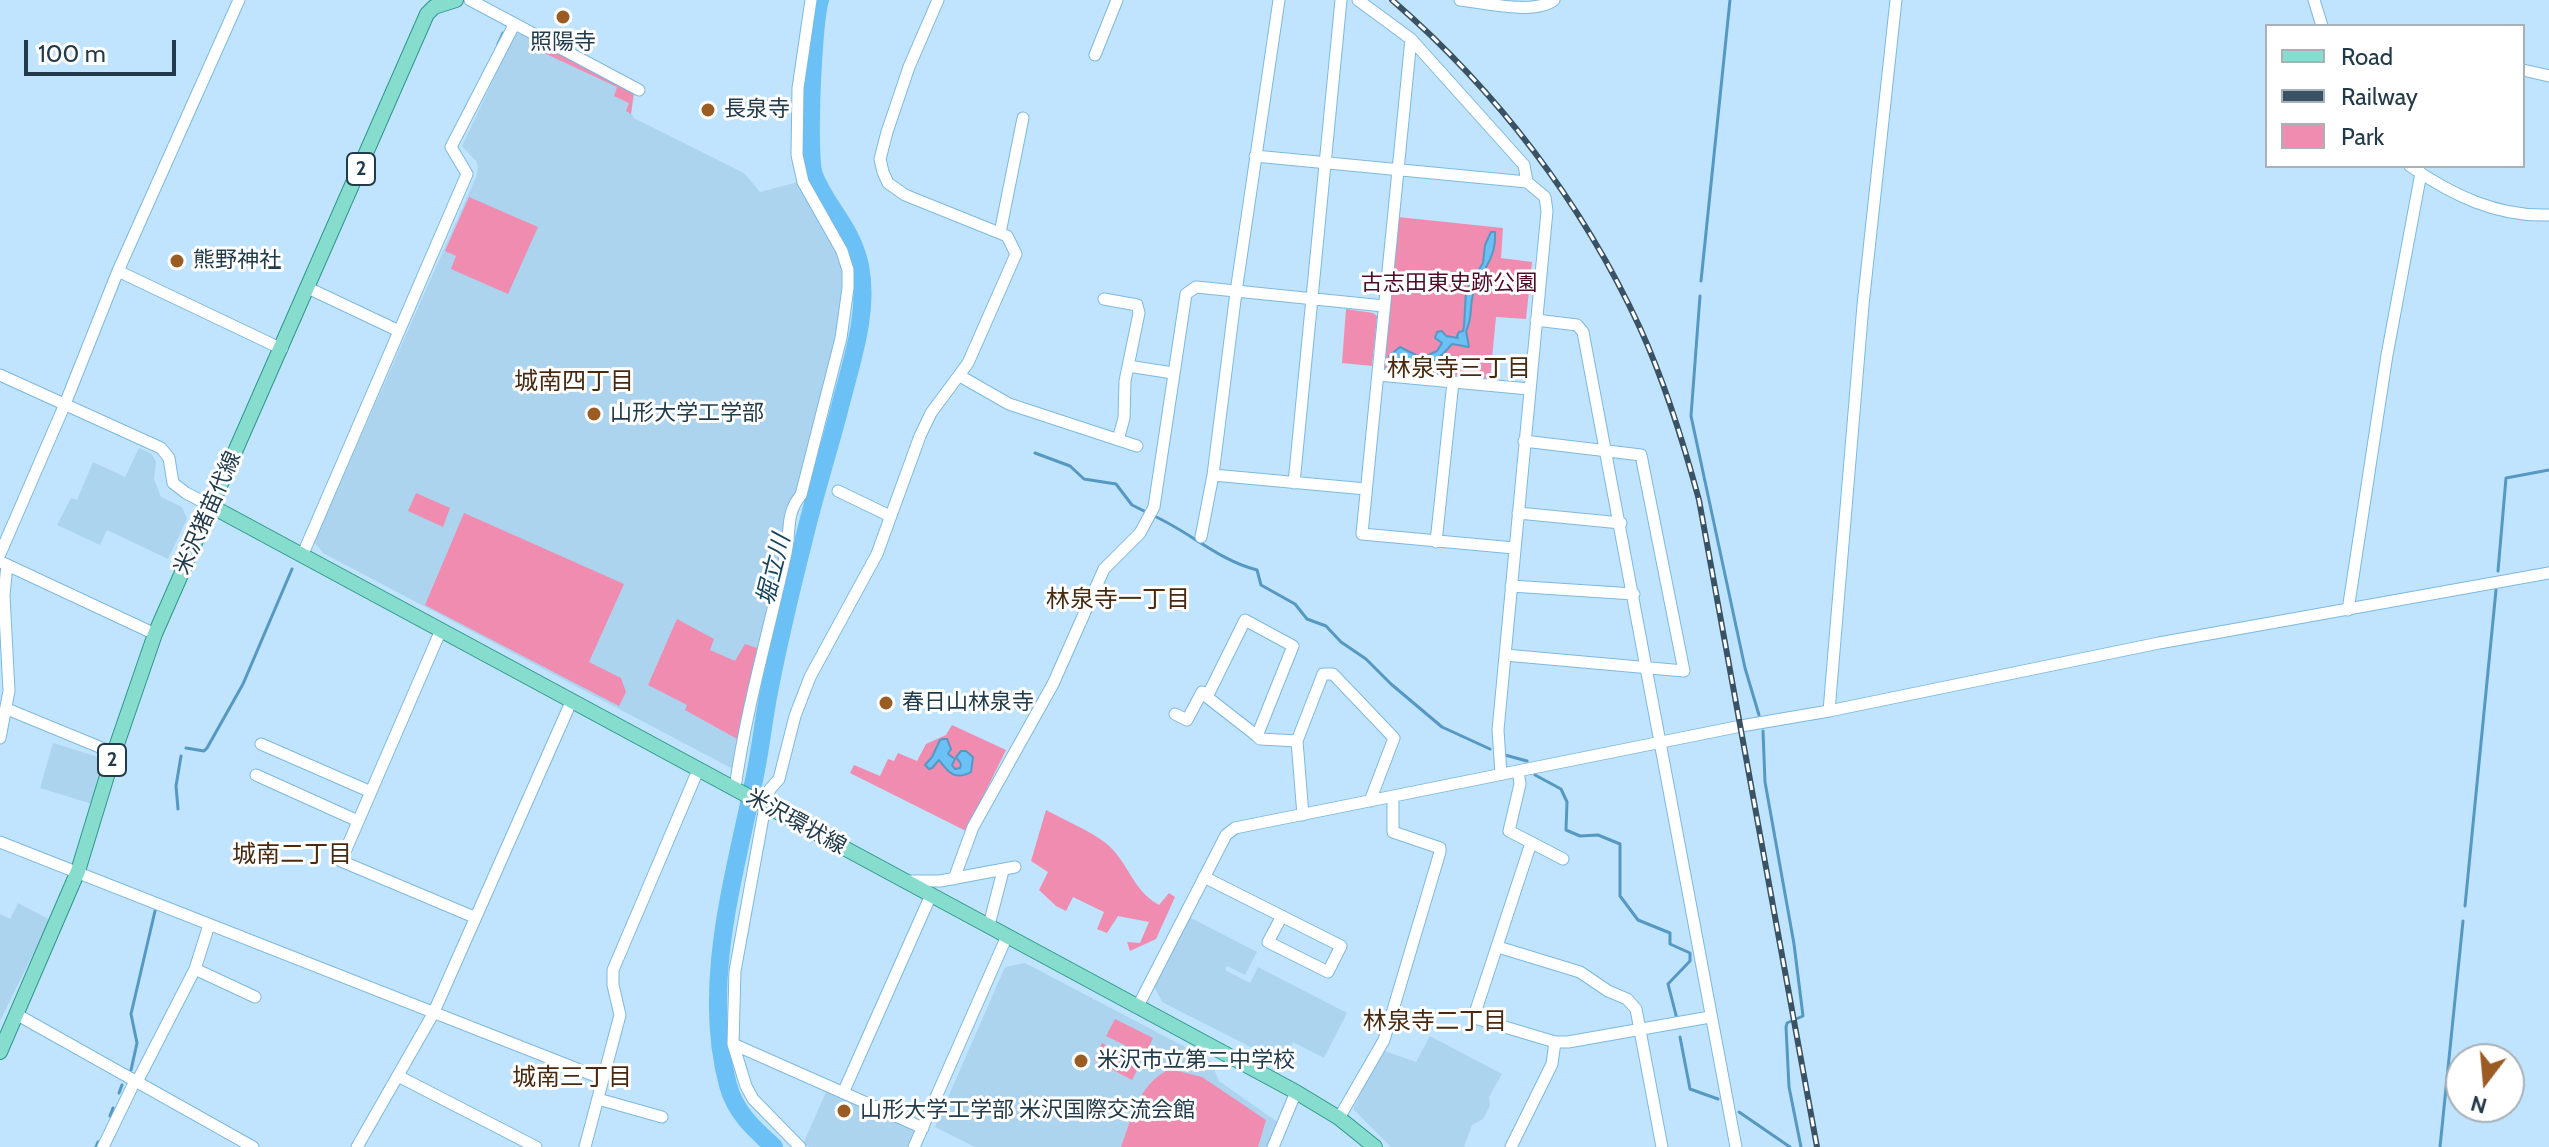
<!DOCTYPE html>
<meta charset="utf-8">
<style>
body{margin:0}
#map{position:relative;width:2549px;height:1147px;overflow:hidden;background:#c0e4fd;font-family:Cabin,sans-serif}
canvas{display:block}
.legend{position:absolute;left:2265px;top:24px;width:260px;height:144px;box-sizing:border-box;background:#fff;border:2px solid #a7b1b7;margin:0;padding:10px 14px;list-style:none;font-size:24px;color:#223b4b}
.legend li{display:flex;align-items:center;gap:16px;height:40px}
.legend b{width:40px;border:2px solid #a7b1b7}
.north{position:absolute;left:2445px;top:1043px;width:80px;height:80px;box-sizing:border-box;background:#fff;border:2px solid #a7b1b7;border-radius:50%;rotate:196deg;font-size:22px;font-weight:700;line-height:32px;text-align:center;color:#223b4b}
.north::after{content:'';display:block;margin:auto;width:28px;height:36px;background:#9b5c24;clip-path:polygon(50% 0,100% 100%,50% 72%,0 100%)}
.scale{position:absolute;left:24px;top:40px;width:152px;height:36px;box-sizing:border-box;border:4px solid #223b4b;border-top:0;padding-left:10px;font-size:24px;line-height:28px;white-space:nowrap;color:#223b4b;-webkit-text-stroke:6px #fff;paint-order:stroke}
</style>
<div id="map">
<canvas width="2549" height="1147"></canvas>
<ul class="legend">
<li><b style="height:10px;background:#86ddce"></b>Road</li>
<li><b style="height:10px;background:#395365"></b>Railway</li>
<li><b style="height:22px;background:#ef8caf"></b>Park</li>
</ul>
<div class="north">N</div>
<div class="scale">100 m</div>
</div>
<script>
const g = document.querySelector('canvas').getContext('2d');
g.lineJoin = 'round';
function fill(path, color) { g.fillStyle = color; g.fill(path, 'evenodd'); }
function trace(path, color, width, dash) { g.strokeStyle = color; g.lineWidth = width; g.lineCap = dash ? 'butt' : 'round'; g.setLineDash(dash || []); g.stroke(path); }
function drawText(font, color, halo, rows, align = 'center') {
  g.font = font + ' Cabin,"Noto Sans JP",sans-serif'; g.lineWidth = 6; g.setLineDash([]); g.textBaseline = 'middle'; g.strokeStyle = halo; g.fillStyle = color; for (const [text, x, y, turn = 0] of rows) {
    g.save(); g.translate(x, y); g.rotate((+turn || 0) * Math.PI / 180); g.textAlign = isNaN(turn) ? turn : align; if (halo) g.strokeText(text, 0, 0); g.fillText(text, 0, 0); g.restore();
  }
}
const built = new Path2D(`
 M515,34H523L635,91L631,113L634,118L744,173L760,192L798,182L833,240L843,266L844,300L733,769L323,553L314,542L476,177L478,167L476,161L462,146Z
 M139,448L152,454L156,462L154,479L161,497L182,507L187,519L168,559L107,530L100,545L57,525L71,498L77,500L93,462L125,477Z
 M53,743L105,759L92,804L40,788Z
 M18,903L50,920L0,1021V914L10,919Z
 M1187,916L1257,952L1245,975L1227,966L1225,970L1250,983L1258,967L1347,1013L1324,1058L1293,1042L1282,1063L1162,1002L1153,984Z
 M1025,963L1210,1060L1219,1081L1279,1123L1269,1147H975L935,1127L1005,967Z
 M1430,1036L1502,1074L1489,1097L1490,1106L1483,1119L1472,1125L1464,1147H1391L1353,1109L1373,1068L1385,1051L1416,1062Z
 M826,1092L916,1131L909,1147H810L803,1144Z`);
const green = new Path2D(`
 M529,38L634,91L631,114L626,111L629,103L614,96L617,87L542,52Z
 M469,197L538,227L508,294L451,269L456,256L445,251Z
 M1398,217L1503,228L1501,258L1532,262L1526,319L1496,317L1490,379L1383,368Z
 M1346,309L1373,313L1377,316L1372,366L1342,363Z
 M416,493L450,508L443,527L408,511Z
 M464,513L624,584L589,662L621,678L626,692L619,706L425,605Z
 M677,619L714,639L710,650L735,661L745,644L760,649L739,740L685,710L687,705L648,685Z
 M952,725L1006,750L966,831L850,773L854,765L880,776L888,759L894,761L898,753L917,761L926,744L946,735Z
 M1046,810C1066,821 1089,830 1107,844C1129,863 1132,890 1159,905L1169,893L1175,897L1156,939L1130,951L1127,942L1140,943L1149,922L1118,916L1107,933L1097,929L1104,912L1073,897L1066,911L1056,906L1039,890L1048,872L1031,861Z
 M1115,1019L1153,1038L1145,1055L1106,1036Z
 M1102,1043L1141,1063L1132,1080L1094,1060Z
 M1170,1069L1202,1077L1266,1120L1258,1147H1121C1133,1116 1138,1084 1170,1069Z`);
const water = new Path2D(`
 M1491,232H1495C1497,263 1476,274 1472,299C1470,310 1472,320 1466,331L1469,347L1452,344C1435,364 1428,369 1401,358L1394,362L1389,356L1400,347L1422,358L1437,351L1442,343L1435,338L1437,332L1442,331L1446,336L1458,338L1457,336L1459,332L1463,331L1464,326L1466,291L1483,263L1485,245Z
 M943,739H947L951,749L948,754L955,759L952,765L955,769L960,768L961,764L956,757L961,751H966L973,757L971,772C955,781 948,772 939,760L932,768L929,769L925,765L932,757L940,740Z`);
const stream = new Path2D(`
 M498,44L503,33
 M1701,281L1730,0
 M1700,296L1691,416L1745,668L1759,715
 M1035,453L1070,466L1084,479L1116,484L1132,505L1148,513
 M1154,516C1190,532 1218,560 1257,570L1261,585L1295,604L1307,619L1326,626L1341,642L1366,659L1391,684L1442,727L1490,749
 M2498,571L2506,478L2549,470
 M1763,731L1765,782L1794,944L1803,1016L1787,1023L1786,1027L1789,1087L1801,1147
 M186,748L204,751L207,748L243,684L292,569
 M1505,755L1527,761
 M1535,775L1561,789L1567,802L1566,830L1580,836L1598,835L1620,844V896L1638,920L1670,933V944L1690,953V961L1668,984L1677,1019
 M178,809L176,786L181,756
 M2465,906L2496,590
 M1680,1037L1690,1089L1718,1099
 M131,1070L137,1043L131,1014L155,911
 M119,1093L122,1085
 M1739,1112L1790,1147
 M110,1116L113,1108
 M96,1147L98,1142
 M2440,1147L2463,921`);
const river = new Path2D(`
 M774,1147C754,1129 735,1112 728,1085C701,985 734,879 754,780C760,753 763,724 768,697C778,645 790,594 803,543C814,496 829,450 841,403C852,359 869,312 860,266C852,227 826,207 814,175C807,155 813,21 820,0`);
const minor = new Path2D(`
 M470,0L639,90
 M1358,0L1411,39L1524,165L1527,182
 M1460,0C1485,3 1534,15 1554,0
 M2314,0L2322,26
 M1411,39L1362,534L1514,548
 M1095,55L1117,0
 M2523,70L2549,76
 M1255,156L1527,182L1545,197L1547,211L1498,730L1501,774
 M2410,166C2452,195 2497,217 2549,215
 M1000,233L1023,118
 M118,271L282,349
 M308,288L399,331
 M1104,299L1137,305L1139,313L1125,381L1124,418L1118,440
 M1536,320L1577,325L1583,332L1736,1147
 M1128,366L1173,373
 M0,375L161,448L169,458L173,483L186,493L211,506
 M1378,375L1529,389
 M960,376L1009,404L1137,446
 M1213,475L1366,489
 M1294,483L1341,0
 M838,491L890,516
 M1518,513L1621,523
 M1201,537L1213,475L1236,292L1279,0
 M1436,542L1453,382
 M0,554L65,404L118,271L239,0
 M302,556L467,174L451,147L514,25
 M3,563L155,634
 M1511,586L1634,594
 M2348,610L2387,355L2421,173
 M441,630L341,861L474,917
 M1505,655L1684,671L1641,455L1524,441
 M7,709L114,753
 M1829,711L1863,305L1896,0
 M1175,714L1187,720L1202,692L1208,694
 M1257,736L1293,646L1245,620L1207,697L1257,736L1260,739L1297,741L1303,815
 M0,738L9,691L4,595L7,565
 M1297,741L1323,674H1333L1394,738L1370,801
 M261,744L371,792
 M1518,771L1520,784L1509,831L1563,859
 M256,775L358,821
 M735,788C746,709 769,631 786,553C791,531 785,514 801,495L841,338L848,288V270L842,251L803,182L797,155L798,88L811,0
 M0,842L603,1079
 M1531,843L1475,1013L1478,1019L1555,1042H1568L1710,1017
 M1204,877L1341,946L1328,972L1268,942L1282,916
 M954,879L973,827L1053,684L1104,569L1140,533L1154,507L1186,294L1196,287L1384,306
 M908,881H940L1015,867
 M989,925L1003,871
 M1498,947L1580,972L1608,991L1627,999L1636,1009L1662,1147
 M195,969L255,997
 M1138,1006L1226,835L1235,828L1741,726L1829,711L2159,643L2549,573
 M16,1014L253,1147
 M733,1044L923,1128
 M398,1076L536,1147
 M843,1093L931,895
 M598,1099L662,1117
 M1339,1118L1384,1040L1440,852V848L1393,832V797
 M103,1147L135,1081L139,1078L195,969L209,925
 M357,1147L433,1014L572,700
 M585,1147L620,1015L613,985V970L699,768
 M800,1147L753,1099L746,1086L733,1044L735,971L765,806L770,789L779,779L795,716L810,677L877,554L920,436L931,413L968,363L1016,254L1007,236L905,195L888,183L883,172L880,159L887,132L909,67L938,0
 M914,1147L1007,936
 M1273,1147L1296,1092
 M1511,1147L1552,1064L1555,1042`);
const major = new Path2D(`
 M211,506L1296,1092L1339,1118L1375,1147
 M0,1052L78,871L114,753L155,634L427,14L434,7L456,0`);
const rail = new Path2D(`
 M1392,0C1496,90 1582,202 1640,328C1665,383 1683,441 1699,500L1817,1147`);
const markers = [
 [563,17,8,"#9b5c24"],
 [708,110,8,"#9b5c24"],
 [177,261,8,"#9b5c24"],
 [594,414,8,"#9b5c24"],
 [886,703,8,"#9b5c24"],
 [1081,1061,8,"#9b5c24"],
 [844,1111,8,"#9b5c24"]
];
const shields = [
 [361,169,28],
 [112,760,28]
];
const shieldNames = [
 ["2",361,169],
 ["2",112,760]
];
const poiNames = [
 ["照陽寺",563,43,"center"],
 ["長泉寺",724,110],
 ["熊野神社",193,261],
 ["山形大学工学部",610,414],
 ["春日山林泉寺",902,703],
 ["米沢市立第二中学校",1097,1061],
 ["山形大学工学部 米沢国際交流会館",860,1111]
];
const parkNames = [
 ["古志田東史跡公園",1449,284]
];
const streetNames = [
 ["米沢猪苗代線",208,513,-66],
 ["米沢環状線",796,822,29]
];
const neighbourhoodNames = [
 ["林泉寺三丁目",1459,369],
 ["城南四丁目",574,382],
 ["林泉寺一丁目",1118,600],
 ["城南二丁目",292,855],
 ["林泉寺二丁目",1435,1022],
 ["城南三丁目",572,1078]
];
const waterNames = [
 ["堀立川",774,570,-76]
];
fill(built, '#add4ef');
fill(green, '#ef8caf');
fill(water, '#6bc0f5');
trace(water, '#5598c2', 2);
trace(stream, '#5598c2', 3);
trace(river, '#6bc0f5', 18);
trace(minor, '#7cb9e1', 13);
trace(major, '#2e968b', 16);
trace(minor, '#fff', 11);
trace(major, '#86ddce', 14);
trace(rail, '#395365', 6);
trace(rail, '#fff', 3, [9]);
for (const [x, y, r, color] of markers) { const dot = new Path2D(); dot.arc(x, y, r, 0, 2 * Math.PI); g.fillStyle = color; g.fill(dot); trace(dot, '#fff', 3); }
for (const [x, y, w] of shields) { const box = new Path2D(); box.roundRect(x - w / 2, y - 16, w, 32, 6); g.fillStyle = '#fff'; g.fill(box); trace(box, '#223b4b', 2); }
drawText('bold 20px', '#223b4b', null, shieldNames);
drawText('22px', '#223b4b', '#fff', poiNames, 'left');
drawText('22px', '#4f0a2a', '#fff', parkNames);
drawText('22px', '#223b4b', '#fff', streetNames);
drawText('24px', '#492a10', '#fff', neighbourhoodNames);
drawText('italic 24px', '#15445f', '#fff', waterNames);
</script>
